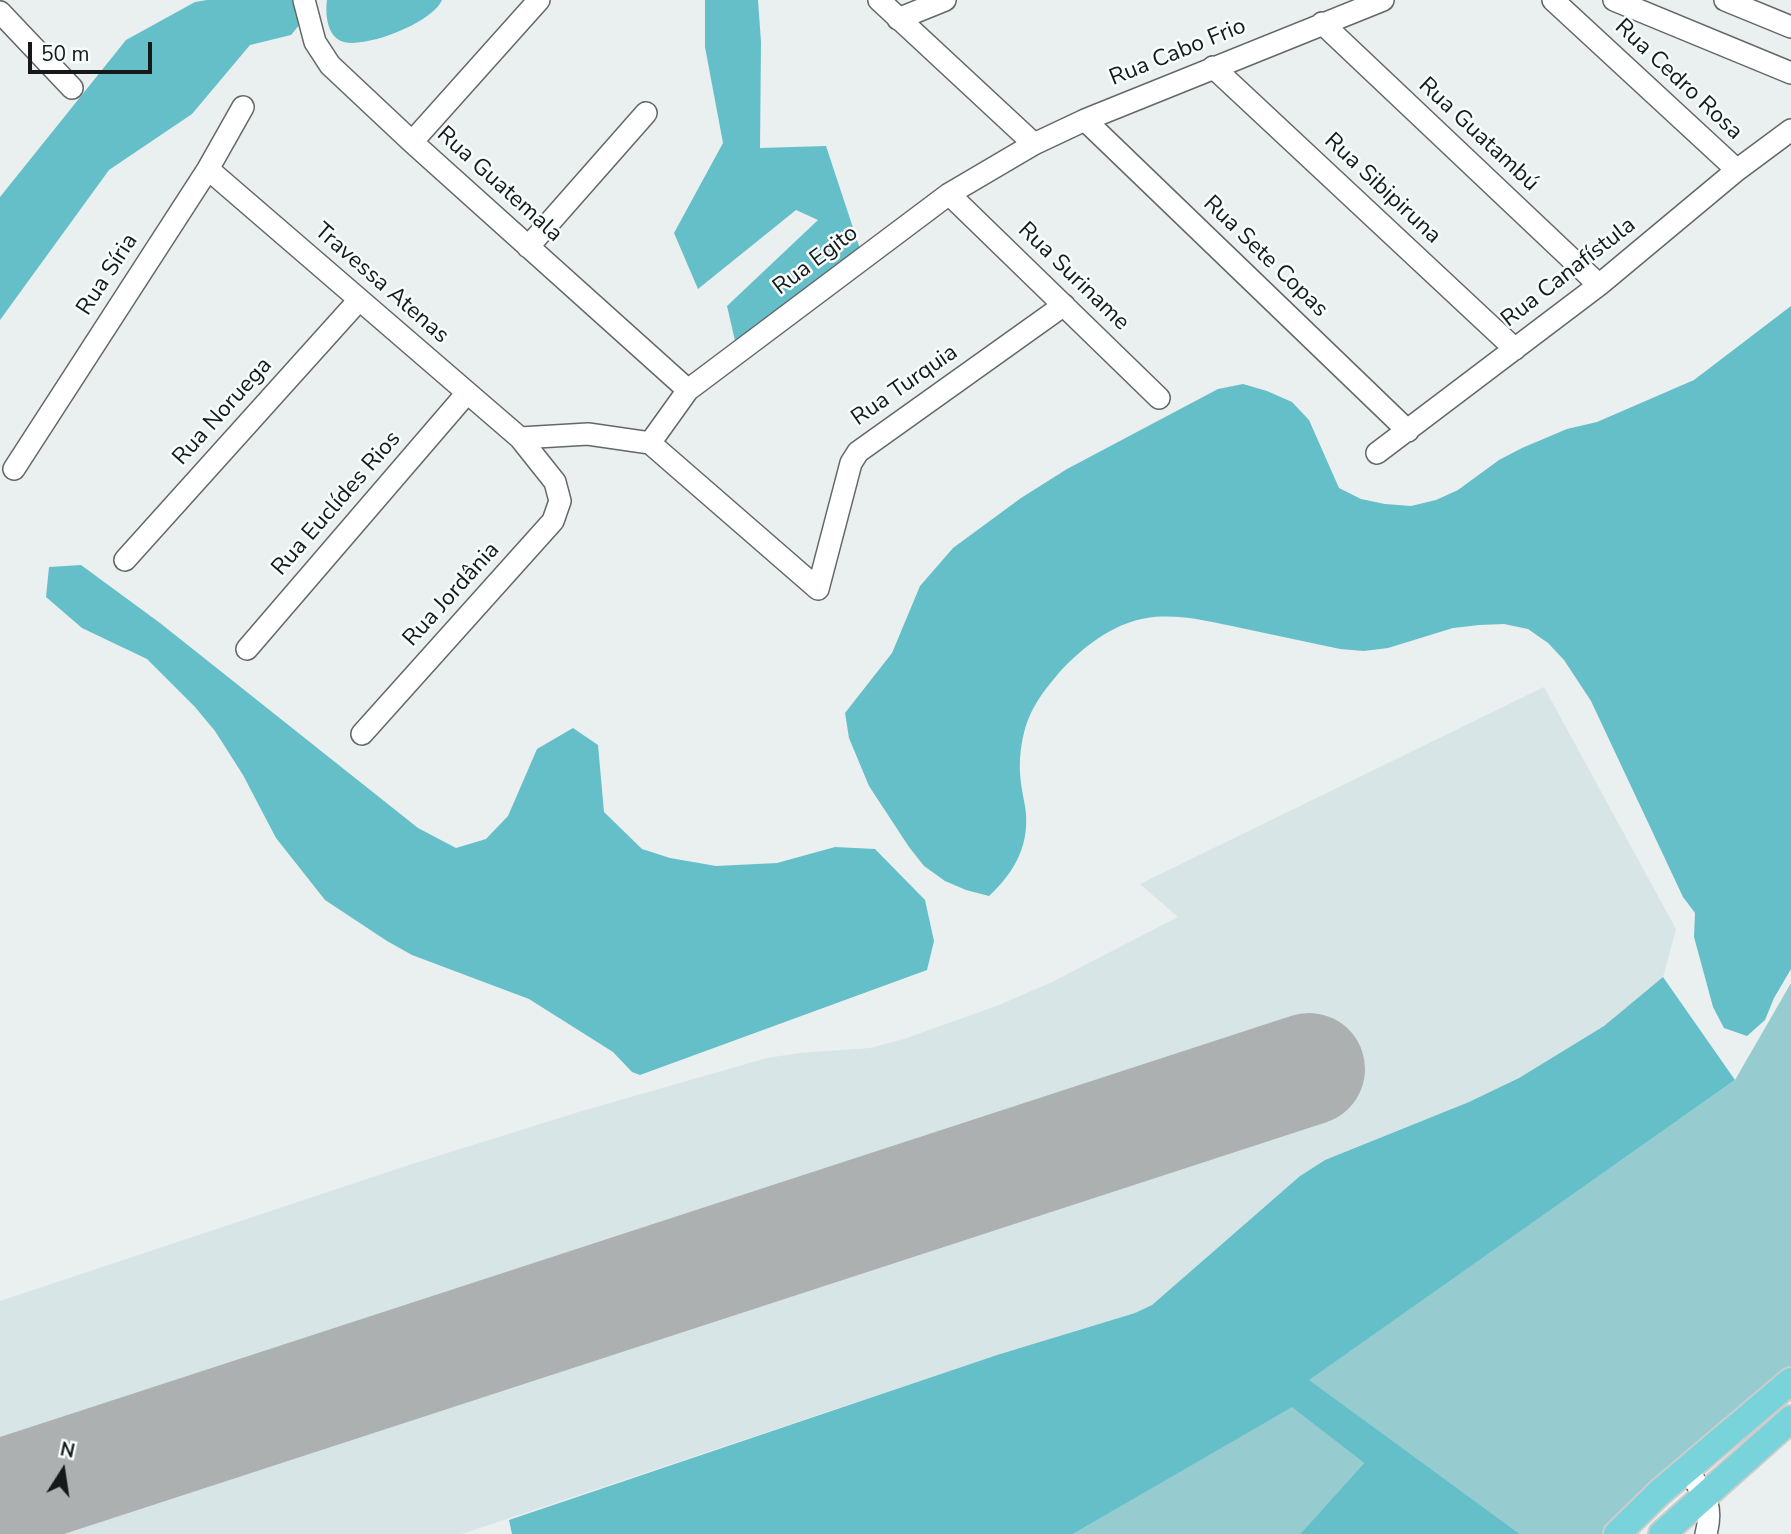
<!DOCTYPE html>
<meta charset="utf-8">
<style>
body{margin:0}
#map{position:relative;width:1791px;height:1534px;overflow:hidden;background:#eaeff0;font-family:"Nunito Sans",sans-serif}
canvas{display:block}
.north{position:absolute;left:28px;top:1436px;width:70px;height:70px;-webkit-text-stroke:5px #f7fcfd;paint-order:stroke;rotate:12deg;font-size:19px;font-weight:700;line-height:28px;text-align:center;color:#171919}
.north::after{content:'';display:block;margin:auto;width:24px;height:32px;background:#171919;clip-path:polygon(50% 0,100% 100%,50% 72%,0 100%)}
.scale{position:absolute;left:28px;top:42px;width:124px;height:32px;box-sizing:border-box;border:4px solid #171919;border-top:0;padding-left:9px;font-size:21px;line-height:24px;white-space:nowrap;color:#171919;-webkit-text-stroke:5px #f7fcfd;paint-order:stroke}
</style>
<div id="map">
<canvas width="1791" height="1534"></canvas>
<div class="north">N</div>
<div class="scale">50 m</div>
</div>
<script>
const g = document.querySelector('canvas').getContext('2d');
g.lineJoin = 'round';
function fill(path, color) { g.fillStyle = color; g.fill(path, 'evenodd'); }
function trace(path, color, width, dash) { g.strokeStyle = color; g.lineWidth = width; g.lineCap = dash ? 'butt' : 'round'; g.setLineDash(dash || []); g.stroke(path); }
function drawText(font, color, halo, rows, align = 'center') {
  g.font = font + ' "Nunito Sans",sans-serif'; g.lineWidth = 5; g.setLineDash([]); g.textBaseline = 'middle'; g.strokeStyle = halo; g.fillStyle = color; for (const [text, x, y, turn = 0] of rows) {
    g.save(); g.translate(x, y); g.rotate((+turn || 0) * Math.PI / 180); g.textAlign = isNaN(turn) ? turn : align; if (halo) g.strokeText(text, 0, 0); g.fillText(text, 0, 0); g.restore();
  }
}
const built = new Path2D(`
 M1544,687L1676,929L1663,977L1604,1026L1519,1078L1469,1102L1325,1160L1300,1176L1152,1305L1135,1313L997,1355L462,1534H0V1301L409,1165L582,1111L767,1058L800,1053L870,1048L904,1039L999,1005L1052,982L1178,917L1140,884Z`);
const green = new Path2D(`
 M1791,983V1376L1605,1534H1520L1308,1380L1735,1080Z
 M1292,1406L1364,1463L1300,1534H1073Z`);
const forest = new Path2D(`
 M207,0H294L300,24L291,35L250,45L192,114L109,170L0,320V197L126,40L195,2Z
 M327,0H442C433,22 368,48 344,42C327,38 325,14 327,0Z
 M705,0H758L761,42L760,148L826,146L862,255L736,345L727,306L818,220L796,210L698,289L674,233L723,143L705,47Z
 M1791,306V969L1774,998L1765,1020L1747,1036L1724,1028L1713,1007L1694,937L1695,913L1683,897L1591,701L1564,660L1548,643L1528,629L1504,624L1479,625L1453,628L1388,648L1364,651L1340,649C1307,642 1274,635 1241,628C1212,622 1177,613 1147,618C1113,623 1080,649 1058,674C1034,702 1023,721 1020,759C1019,776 1022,790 1025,806C1031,843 1015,872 989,896L966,890L945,881L924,866L909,847L869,786L849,738L845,713L892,653L920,586L953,548L1021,498L1067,469L1218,389L1243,384L1267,391L1292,402L1309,420L1339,488L1361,499L1385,504L1411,506L1436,500L1458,490L1499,460L1522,448L1567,429L1597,422L1694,380Z
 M81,565L160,623L418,828L456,848L486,839L508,816L537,749L573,728L598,745L604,812L642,849L670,858L716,866L777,863L835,847L875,849L925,900L934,941L927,970L640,1075L632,1072L613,1052L529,999L412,955L387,941L325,900L276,838L243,775L215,731L195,707L147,659L82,628L46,597L49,567Z
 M1663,977L1735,1080L1309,1380L1520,1534H1300L1364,1463L1292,1407L1073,1534H512L509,1520L997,1355L1135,1313L1152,1305L1300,1176L1325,1160L1469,1102L1519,1078L1604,1026Z`);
const runway = new Path2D(`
 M0,1496L1309,1069`);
const minor = new Path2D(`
 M304,0L315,42L330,65L412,142L688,390
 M879,0L1034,144
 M1553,0L1737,170
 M1614,0L1791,73
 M1725,0L1791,27
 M0,12L72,88
 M898,19L945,0
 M1322,23L1599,285
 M1213,67L1515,349
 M1085,120L1408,431
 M412,142L539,0
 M208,169L520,438L555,482L560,501L553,521L362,734
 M949,194L1159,398
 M528,247L646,113
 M520,438L588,434L650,443L818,589L851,463L858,452L1064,305
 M650,443L688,390L949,194L1034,144L1085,120L1383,0
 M1377,453L1599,285L1737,170L1791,130
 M14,469L208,169L243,107
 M125,560L359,300
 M247,649L467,393
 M1687,1470C1704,1494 1714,1504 1706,1534`);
const major = new Path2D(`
 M1617,1534L1660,1492L1791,1381
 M1662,1534L1791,1419`);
const streetNames = [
 ["Rua Cabo Frio",1178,53,-22],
 ["Rua Cedro Rosa",1678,80,43],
 ["Rua Guatambú",1478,135,43],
 ["Rua Guatemala",499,185,42],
 ["Rua Sibipiruna",1382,189,43],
 ["Rua Sete Copas",1265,257,44],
 ["Rua Egito",816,261,-37],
 ["Rua Canafístula",1569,273,-38],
 ["Rua Síria",108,275,-57],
 ["Rua Suriname",1073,277,44],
 ["Travessa Atenas",381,284,41],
 ["Rua Turquia",905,386,-35],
 ["Rua Noruega",223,412,-48],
 ["Rua Euclídes Rios",337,504,-49],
 ["Rua Jordânia",452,595,-48]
];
fill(built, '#d7e5e7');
fill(green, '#96cbd0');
fill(forest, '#65bfc9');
trace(runway, '#acb0b0', 112);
trace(minor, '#636768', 24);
trace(major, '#ccc', 30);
trace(minor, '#fff', 21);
trace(major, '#78d3db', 26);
drawText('23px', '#171919', '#f7fcfd', streetNames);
</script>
